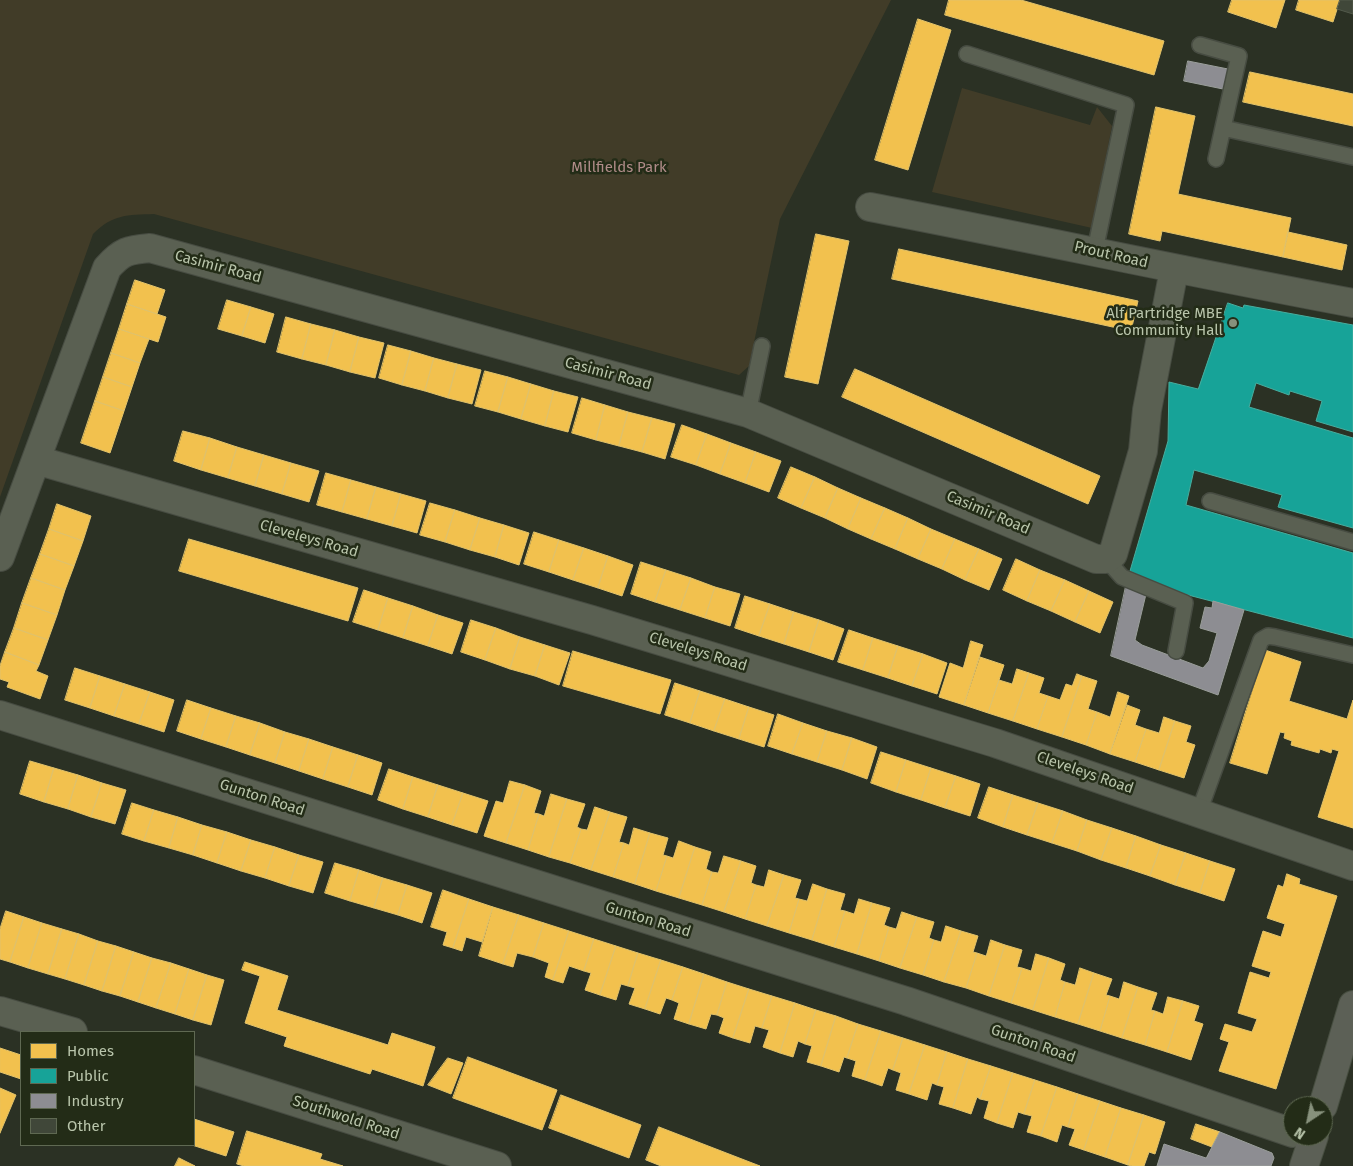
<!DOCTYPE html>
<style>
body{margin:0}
#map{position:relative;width:1353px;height:1166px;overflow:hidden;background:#2b3124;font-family:"Fira Sans",sans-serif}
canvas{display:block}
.legend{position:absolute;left:20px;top:1031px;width:175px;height:115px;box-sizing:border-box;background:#232c17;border:1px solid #5f6952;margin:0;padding:6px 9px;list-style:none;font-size:15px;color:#b9c5ab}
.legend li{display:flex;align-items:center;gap:10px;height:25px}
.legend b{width:25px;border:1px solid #5f6952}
.north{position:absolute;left:1283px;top:1096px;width:50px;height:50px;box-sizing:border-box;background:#232c17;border:1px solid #5f6952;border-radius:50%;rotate:214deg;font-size:14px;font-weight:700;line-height:20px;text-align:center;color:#b9c5ab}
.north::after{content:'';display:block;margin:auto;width:18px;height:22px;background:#87917c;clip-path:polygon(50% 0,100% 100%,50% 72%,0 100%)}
</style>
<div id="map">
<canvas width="1353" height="1166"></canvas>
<ul class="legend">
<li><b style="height:14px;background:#f2c14e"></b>Homes</li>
<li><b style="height:14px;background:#17a398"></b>Public</li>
<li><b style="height:14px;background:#8d8d92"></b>Industry</li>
<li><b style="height:14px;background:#404739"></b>Other</li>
</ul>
<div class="north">N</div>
</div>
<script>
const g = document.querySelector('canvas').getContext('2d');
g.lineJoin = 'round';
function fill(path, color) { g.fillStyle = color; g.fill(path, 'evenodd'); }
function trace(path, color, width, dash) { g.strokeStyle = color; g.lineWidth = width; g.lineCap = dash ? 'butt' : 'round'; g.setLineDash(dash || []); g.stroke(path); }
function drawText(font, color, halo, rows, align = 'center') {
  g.font = font + ' "Fira Sans",sans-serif'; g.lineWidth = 5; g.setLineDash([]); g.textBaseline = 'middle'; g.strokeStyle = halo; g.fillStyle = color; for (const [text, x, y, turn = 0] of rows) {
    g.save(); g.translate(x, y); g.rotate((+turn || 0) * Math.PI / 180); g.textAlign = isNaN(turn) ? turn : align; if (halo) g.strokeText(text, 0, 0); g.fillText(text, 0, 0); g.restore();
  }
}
const green = new Path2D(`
 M0,0H891L780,219L749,366L739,375L154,214C127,215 113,214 93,234L0,497Z
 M962,88L1090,125L1097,107L1112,126L1092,228L932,192Z`);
const homes = new Path2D(`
 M949,0H1021L1164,41L1154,75L945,15Z
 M1232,0H1285L1276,28L1228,12Z
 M1299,0H1340L1333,22L1296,10Z
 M918,19L951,30L908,170L875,160Z
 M1250,72L1353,94V126L1243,102Z
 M1156,107L1195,116L1178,194L1291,218L1283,257L1162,231L1160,241L1129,234Z
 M1288,232L1347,245L1342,270L1283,257Z
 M816,234L849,241L818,384L785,377Z
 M899,249L1138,301L1131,331L892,279Z
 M135,280L165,290L157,314L127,304Z
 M227,300L251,307L242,336L218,329Z
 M127,304L166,317L158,342L119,329Z
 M251,307L274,314L265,343L242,336Z
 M286,317L311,324L302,359L277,352Z
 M311,324L335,330L326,365L302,359Z
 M119,329L149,339L140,363L111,353Z
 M335,330L359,337L350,372L326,365Z
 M359,337L384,343L375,378L350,372Z
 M388,345L411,351L402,385L379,378Z
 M411,351L434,358L425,391L402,385Z
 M111,353L140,363L132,387L103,377Z
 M434,358L457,364L448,398L425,391Z
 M457,364L481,370L472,404L448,398Z
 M855,369L1100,476L1088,504L842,397Z
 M485,371L508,377L498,412L475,406Z
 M103,377L132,387L124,411L95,401Z
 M508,377L531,384L521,419L498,412Z
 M531,384L554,391L545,426L521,419Z
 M554,391L578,397L568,432L545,426Z
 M582,398L605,405L596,440L572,433Z
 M95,401L124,411L110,453L81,443Z
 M605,405L628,412L619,446L596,440Z
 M628,412L652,418L642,452L619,446Z
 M652,418L675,424L665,459L642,452Z
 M682,425L707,434L696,465L671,457Z
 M183,431L210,438L201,470L174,461Z
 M707,434L731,443L720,474L696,465Z
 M210,438L237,447L228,478L201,470Z
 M731,443L756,452L745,483L720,474Z
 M237,447L264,455L255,486L228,478Z
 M756,452L781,461L769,492L745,483Z
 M264,455L291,463L282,494L255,486Z
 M291,463L319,471L309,502L282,494Z
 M791,467L815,477L801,508L778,498Z
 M326,473L351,480L342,512L317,505Z
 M815,477L838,488L825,518L801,508Z
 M351,480L376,487L367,519L342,512Z
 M376,487L401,494L392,526L367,519Z
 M838,488L861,498L848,529L825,518Z
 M401,494L426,501L417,533L392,526Z
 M861,498L885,508L871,539L848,529Z
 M430,503L455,510L445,542L420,535Z
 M57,504L91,516L83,541L49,529Z
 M885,508L908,518L895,549L871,539Z
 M455,510L480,518L470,550L445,542Z
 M480,518L504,525L495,557L470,550Z
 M908,518L931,529L918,559L895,549Z
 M504,525L529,533L519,565L495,557Z
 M49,529L83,541L74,566L40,554Z
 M931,529L955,539L942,569L918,559Z
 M534,532L559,540L549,572L524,564Z
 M189,539L358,588L348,621L179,571Z
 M955,539L979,549L965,580L942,569Z
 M559,540L584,548L573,580L549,572Z
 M584,548L608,556L598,588L573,580Z
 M979,549L1002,559L989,590L965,580Z
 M40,554L74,566L65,590L31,578Z
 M608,556L633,565L622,596L598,588Z
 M1016,559L1040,570L1027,601L1003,590Z
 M641,562L666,570L655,602L631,594Z
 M666,570L691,578L680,610L655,602Z
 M1040,570L1065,580L1051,611L1027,601Z
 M31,578L65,590L57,615L22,603Z
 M691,578L715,587L705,618L680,610Z
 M1065,580L1089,591L1075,622L1051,611Z
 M715,587L740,594L730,626L705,618Z
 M364,590L388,598L378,630L353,622Z
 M1089,591L1113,602L1100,633L1075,622Z
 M745,596L770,604L759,636L735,628Z
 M388,598L413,606L403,638L378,630Z
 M22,603L57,615L48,640L14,628Z
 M770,604L794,612L784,644L759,636Z
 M413,606L438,615L428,646L403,638Z
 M794,612L819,620L809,652L784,644Z
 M438,615L463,623L452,654L428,646Z
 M471,620L496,628L485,660L461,652Z
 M819,620L844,629L833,660L809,652Z
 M14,628L48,640L39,665L5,652Z
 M496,628L520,637L510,669L485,660Z
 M849,630L873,638L863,670L838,662Z
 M520,637L545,645L535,676L510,669Z
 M873,638L898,646L888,678L863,670Z
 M971,641L983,645L964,705L939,697L950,663L963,668Z
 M545,645L570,653L559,685L535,676Z
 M898,646L923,654L912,686L888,678Z
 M1265,650L1301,662L1289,701L1347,719L1353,700V828L1318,817L1339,751L1332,749L1331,753L1320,749L1319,753L1291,745L1292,741L1284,738L1285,733L1280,732L1267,774L1230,763Z
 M573,651L671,680L660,714L563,686Z
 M5,652L39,665L36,671L48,676L40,699L7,687L9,682L0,679V666Z
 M923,654L947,663L937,694L912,686Z
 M980,657L1004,665L988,713L964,705Z
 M75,668L100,676L90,708L65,700Z
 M1017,669L1029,673L1013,721L988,713L999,680L1012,684Z
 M1029,673L1044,678L1039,693L1048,696L1037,729L1013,721Z
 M1077,674L1082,676L1062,737L1037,729L1048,696L1060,700L1066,684L1072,686Z
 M100,676L125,684L114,716L90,708Z
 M1082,676L1097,681L1088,709L1097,712L1086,745L1062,737Z
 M675,683L700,691L690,723L665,715Z
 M125,684L150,692L139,724L114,716Z
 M700,691L725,699L714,731L690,723Z
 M150,692L174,700L164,732L139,724Z
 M1118,692L1129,696L1110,754L1086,745L1097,712L1110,717Z
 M725,699L749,707L739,739L714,731Z
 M187,700L211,708L201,739L177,731Z
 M1127,705L1140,710L1135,725L1146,729L1135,762L1110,754Z
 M749,707L774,715L764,747L739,739Z
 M211,708L236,716L226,747L201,739Z
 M778,714L803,723L792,754L768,746Z
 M236,716L260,723L250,755L226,747Z
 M1164,717L1175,721L1159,770L1135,762L1146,729L1159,733Z
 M1175,721L1191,726L1186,742L1195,745L1184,778L1159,770Z
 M260,723L285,732L275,763L250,755Z
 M803,723L827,731L817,762L792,754Z
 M827,731L852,738L842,770L817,762Z
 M285,732L309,739L299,771L275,763Z
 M852,738L877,747L867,779L842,770Z
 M309,739L333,747L323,779L299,771Z
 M333,747L358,755L348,787L323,779Z
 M881,752L906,760L896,792L871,783Z
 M358,755L382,763L372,795L348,787Z
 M906,760L931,768L921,800L896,792Z
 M30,761L54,768L44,802L20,794Z
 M54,768L78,775L68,809L44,802Z
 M931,768L956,776L945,808L921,800Z
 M389,769L413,777L403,809L378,800Z
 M78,775L102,783L91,817L68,809Z
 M956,776L980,784L970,816L945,808Z
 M413,777L438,785L428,817L403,809Z
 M510,781L525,785L506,843L484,836L496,801L503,803Z
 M102,783L126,790L115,824L91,817Z
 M438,785L463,793L452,825L428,817Z
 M525,785L541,791L534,813L539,814L528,850L506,843Z
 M989,787L1013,795L1003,827L978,818Z
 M463,793L488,801L477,833L452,825Z
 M551,794L567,799L549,857L528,850L539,814L544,816Z
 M1013,795L1038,803L1027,835L1003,827Z
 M567,799L585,804L577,827L581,829L570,863L549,857Z
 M132,803L154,810L144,841L122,834Z
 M1038,803L1063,811L1052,843L1027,835Z
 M595,807L610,812L591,870L570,863L581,829L587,830Z
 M154,810L178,817L169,848L144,841Z
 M1063,811L1087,820L1077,851L1052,843Z
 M610,812L627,817L619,842L624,843L613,877L591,870Z
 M178,817L202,825L193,855L169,848Z
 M1087,820L1112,828L1101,860L1077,851Z
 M202,825L227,832L217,863L193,855Z
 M634,828L650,833L635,884L613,877L624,843L629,845Z
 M1112,828L1136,836L1126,868L1101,860Z
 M227,832L251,840L241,871L217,863Z
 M650,833L668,838L663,855L667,856L656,891L635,884Z
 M1136,836L1161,845L1150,876L1126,868Z
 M251,840L275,847L265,878L241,871Z
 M679,841L695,847L679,898L656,891L667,856L673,858Z
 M1161,845L1186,853L1175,885L1150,876Z
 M275,847L299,855L289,886L265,878Z
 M695,847L711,852L706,869L712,872L702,905L679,898Z
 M1186,853L1210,861L1200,893L1175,885Z
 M299,855L323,862L313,893L289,886Z
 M724,856L741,861L724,912L702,905L712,872L718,873Z
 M741,861L756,866L751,883L756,885L745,919L724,912Z
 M1210,861L1235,869L1224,901L1200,893Z
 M335,863L359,870L350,901L325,893Z
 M359,870L383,878L374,908L350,901Z
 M769,870L784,875L767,926L745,919L756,885L764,887Z
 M1287,874L1300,879L1299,884L1337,896L1276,1089L1219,1071L1229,1042L1220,1039L1225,1024L1252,1032L1257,1019L1238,1013L1250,972L1269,978L1271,972L1252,966L1263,931L1281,937L1285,924L1267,918L1278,885L1283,887Z
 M784,875L801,880L795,898L799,899L789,933L767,926Z
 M383,878L407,885L398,915L374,908Z
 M813,884L827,889L812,940L789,933L799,899L807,901Z
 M407,885L432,893L422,923L398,915Z
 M827,889L845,894L840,910L845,911L834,947L812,940Z
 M443,890L469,899L453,948L443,945L447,932L431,927Z
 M469,899L493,907L482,942L466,937L462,951L453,948Z
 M859,899L872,903L857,954L834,947L845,911L854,914Z
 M872,903L890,908L884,925L889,927L879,961L857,954Z
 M493,907L519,915L503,964L479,956Z
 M6,911L24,917L10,962L0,959V929Z
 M902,912L917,917L900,968L879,961L889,927L896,929Z
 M519,915L544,923L533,957L517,953L513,967L503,964Z
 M24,917L42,923L28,968L10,962Z
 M917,917L934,922L929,938L934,940L923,975L900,968Z
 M42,923L62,929L48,974L28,968Z
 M544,923L569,931L553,980L545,977L549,963L533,957Z
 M946,926L961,931L944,982L923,975L934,940L941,942Z
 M62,929L79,934L65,979L48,974Z
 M569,931L594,939L584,971L569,966L563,983L553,980Z
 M961,931L978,936L973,952L977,953L966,988L944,982Z
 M79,934L98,941L84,985L65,979Z
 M594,939L616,946L600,995L585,990L591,973L584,971Z
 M991,940L1005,945L989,996L966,988L977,953L986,956Z
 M98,941L116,946L102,991L84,985Z
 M1005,945L1022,950L1017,967L1022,968L1011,1003L989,996Z
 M116,946L134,952L120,996L102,991Z
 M616,946L638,953L628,986L621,984L616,1000L600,995Z
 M134,952L152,958L138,1002L120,996Z
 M638,953L661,960L645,1009L629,1004L635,988L628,986Z
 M1036,954L1049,958L1033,1010L1011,1003L1022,968L1031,971Z
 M152,958L171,963L156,1008L138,1002Z
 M1049,958L1065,964L1060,980L1065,982L1055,1017L1033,1010Z
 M661,960L683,967L672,1000L666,998L660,1014L645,1009Z
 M245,962L288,976L277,1010L388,1045L392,1033L435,1047L423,1086L372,1069L370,1074L284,1046L287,1037L245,1023L260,976L242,970Z
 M171,963L189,969L175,1014L156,1008Z
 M683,967L704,974L689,1024L674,1019L679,1003L672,1000Z
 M1080,968L1094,973L1078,1024L1055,1017L1065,982L1075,985Z
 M189,969L207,975L193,1020L175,1014Z
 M1094,973L1112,979L1106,995L1110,996L1100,1031L1078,1024Z
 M704,974L727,982L717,1015L711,1014L706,1029L689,1024Z
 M207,975L224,980L211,1025L193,1020Z
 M727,982L749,989L733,1038L719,1033L724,1018L717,1015Z
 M1124,982L1138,987L1122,1038L1100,1031L1110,996L1119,999Z
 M1138,987L1157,993L1151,1010L1155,1011L1145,1045L1122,1038Z
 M749,989L772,996L762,1028L755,1026L750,1043L733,1038Z
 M772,996L795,1003L780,1053L763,1047L769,1030L762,1028Z
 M1168,997L1183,1001L1167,1052L1145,1045L1155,1011L1163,1014Z
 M1183,1001L1199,1006L1194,1021L1203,1024L1191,1060L1167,1052Z
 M795,1003L816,1010L805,1044L798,1041L793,1057L780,1053Z
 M816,1010L836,1016L821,1066L807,1062L812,1046L805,1044Z
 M836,1016L858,1024L847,1058L844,1057L839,1072L821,1066Z
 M858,1024L881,1031L865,1080L852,1076L856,1061L847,1058Z
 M881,1031L903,1038L893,1070L888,1068L882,1086L865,1080Z
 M903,1038L925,1045L909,1094L896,1090L901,1073L893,1070Z
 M925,1045L947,1052L937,1085L932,1083L927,1100L909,1094Z
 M0,1048L21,1055V1079L0,1072Z
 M947,1052L968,1059L953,1108L939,1104L944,1087L937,1085Z
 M468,1057L557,1090L542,1130L453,1098Z
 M448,1058L463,1063L451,1094L428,1085Z
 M968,1059L991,1066L980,1099L977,1097L971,1114L953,1108Z
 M991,1066L1013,1073L997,1123L984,1118L989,1101L980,1099Z
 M1013,1073L1035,1080L1024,1114L1018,1112L1013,1128L997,1123Z
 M1035,1080L1057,1087L1041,1136L1027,1132L1032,1116L1024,1114Z
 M1057,1087L1078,1094L1068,1127L1062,1125L1057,1142L1041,1136Z
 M0,1088L16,1095L0,1133Z
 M1078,1094L1100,1101L1084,1150L1069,1145L1075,1129L1068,1127Z
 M561,1095L641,1125L629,1158L549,1128Z
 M1100,1101L1121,1108L1105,1157L1084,1150Z
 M1121,1108L1144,1115L1128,1165L1105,1157Z
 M1144,1115L1165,1122L1155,1154L1149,1152L1144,1166H1132L1128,1165Z
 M194,1119L234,1132L226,1156L192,1145H194Z
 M1196,1124L1220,1132L1212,1147L1191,1139Z
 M659,1127L760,1166H661L646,1160Z
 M247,1131L322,1154L320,1159L343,1166H244L237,1164Z
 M179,1158L195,1166H175Z`);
const public = new Path2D(`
 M1228,303L1243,308L1244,305L1353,325V432L1316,421L1322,401L1290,391L1289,395L1256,383L1249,407L1353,438V528L1278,507L1282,495L1194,470L1186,505L1353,553V638L1169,590L1130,571L1168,441L1169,382L1198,389Z`);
const industry = new Path2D(`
 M1188,61L1228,69L1223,89L1184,81Z
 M1126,586L1147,590L1135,640L1142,645L1203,668L1209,661L1217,633L1200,628L1205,607L1212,608L1213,601L1244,610L1218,695L1111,656Z
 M1220,1132L1272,1153L1274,1158L1271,1166H1157L1164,1144L1206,1158Z`);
const building = new Path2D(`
 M1340,0H1353V14L1337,9Z`);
const service = new Path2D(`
 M1200,45L1239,56L1216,159
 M967,54L1126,105L1095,250
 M1223,128L1353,157
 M748,413L762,346
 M1210,501L1353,542
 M1106,559L1122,577L1185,603L1176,651
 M1199,812L1261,640L1268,636L1275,637L1353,655`);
const minor = new Path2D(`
 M870,207C1031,238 1192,273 1353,303
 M36,460L592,620L995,743L1353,866
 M0,557L107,268C122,251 128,250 150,248L748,413L1096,559H1106L1113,554L1143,451L1147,410L1174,270
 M0,715L906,1001L1293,1133
 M0,1011L73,1032
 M194,1070L497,1166`);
const trunk = new Path2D(`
 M1323,1106L1353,1005
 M1304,1166L1314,1136`);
const markers = [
 [1233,323,5,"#87917c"]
];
const parkNames = [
 ["Millfields Park",619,168]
];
const streetNames = [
 ["Prout Road",1111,255,13],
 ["Casimir Road",218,267,15],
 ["Casimir Road",608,374,15],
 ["Casimir Road",988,513,23],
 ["Cleveleys Road",309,539,16],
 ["Cleveleys Road",698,652,17],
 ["Cleveleys Road",1085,773,19],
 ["Gunton Road",262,798,18],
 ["Gunton Road",648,920,17],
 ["Gunton Road",1033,1044,19],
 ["Southwold Road",346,1118,18]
];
const poiNames = [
 ["Alf Partridge MBE",1223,314],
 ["Community Hall",1223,331]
];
fill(green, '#413c28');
fill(homes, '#f2c14e');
trace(homes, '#e1c26a', 1);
fill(public, '#17a398');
trace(public, '#48ad9e', 1);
fill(industry, '#8d8d92');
trace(industry, '#9a9e9a', 1);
fill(building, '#404739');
trace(building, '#535a4b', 1);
trace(service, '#474c42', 18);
trace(minor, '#474c42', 30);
trace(trunk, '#474e40', 30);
trace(service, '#5a6052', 15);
trace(minor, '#5a6052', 28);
trace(trunk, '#5c6056', 28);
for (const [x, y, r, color] of markers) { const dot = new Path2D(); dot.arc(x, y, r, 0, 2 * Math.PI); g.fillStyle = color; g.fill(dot); trace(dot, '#232c17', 2); }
drawText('15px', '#b08c89', '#232c17', parkNames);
drawText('15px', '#b9c5ab', '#232c17', streetNames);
drawText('15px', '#b9c5ab', '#232c17', poiNames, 'right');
</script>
